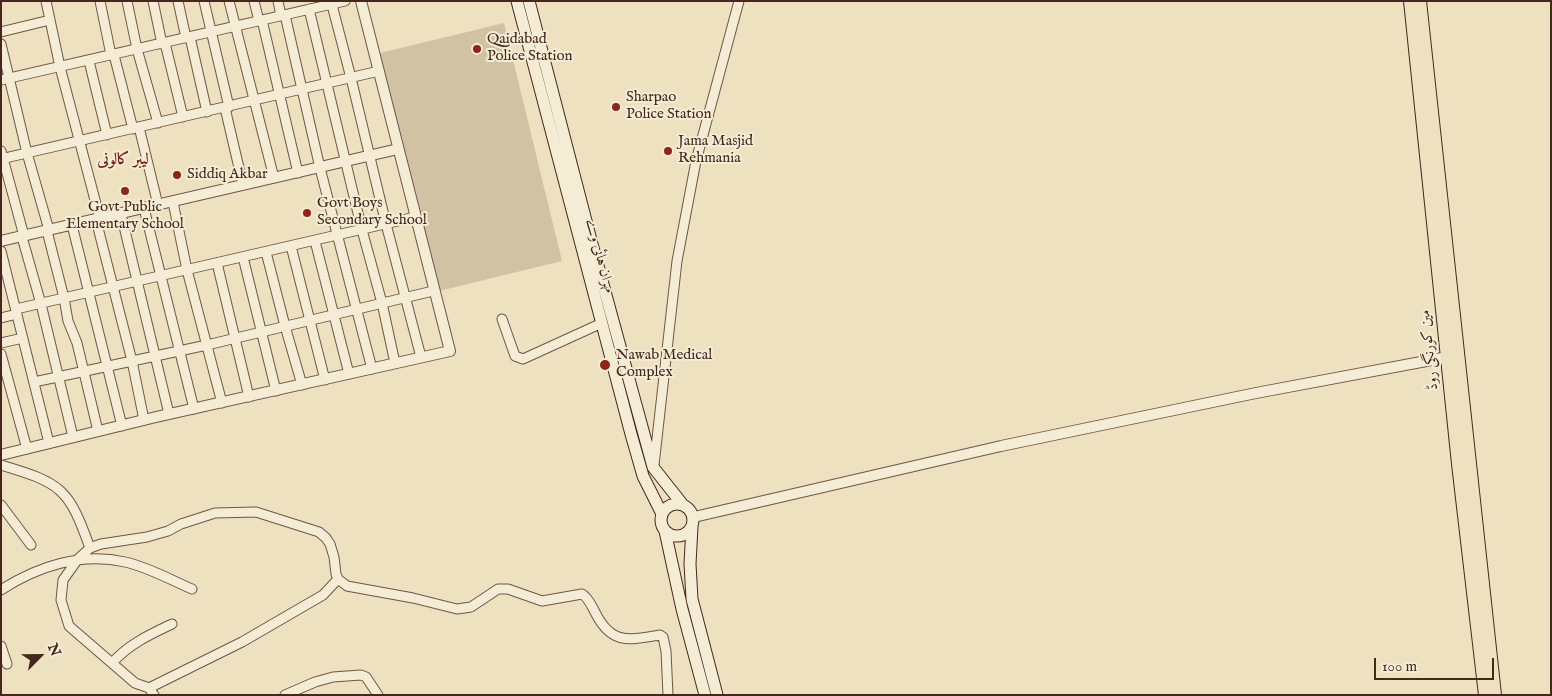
<!DOCTYPE html>
<meta charset="utf-8">
<style>
body{margin:0}
#map{position:relative;width:1552px;height:696px;overflow:hidden;background:#eee1bf;font-family:"IM FELL English",serif}
canvas{display:block}
.frame{position:absolute;inset:0;border:2px solid #44281d;pointer-events:none}
.north{position:absolute;left:15px;top:631px;width:50px;height:50px;-webkit-text-stroke:4px #f4ecd5;paint-order:stroke;rotate:67deg;font-size:14px;font-weight:700;line-height:20px;text-align:center;color:#44281d}
.north::after{content:'';display:block;margin:auto;width:18px;height:22px;background:#44281d;clip-path:polygon(50% 0,100% 100%,50% 72%,0 100%)}
.scale{position:absolute;left:1374px;top:658px;width:120px;height:22px;box-sizing:border-box;border:2px solid #44281d;border-top:0;padding-left:6px;font-size:15px;line-height:18px;white-space:nowrap;color:#44281d;-webkit-text-stroke:4px #f4ecd5;paint-order:stroke}
</style>
<div id="map">
<canvas width="1552" height="696"></canvas>
<div class="frame"></div>
<div class="north">N</div>
<div class="scale">100 m</div>
</div>
<script>
const g = document.querySelector('canvas').getContext('2d');
g.lineJoin = 'round';
function fill(path, color) { g.fillStyle = color; g.fill(path, 'evenodd'); }
function trace(path, color, width, dash) { g.strokeStyle = color; g.lineWidth = width; g.lineCap = dash ? 'butt' : 'round'; g.setLineDash(dash || []); g.stroke(path); }
function drawText(font, color, halo, rows, align = 'center') {
  g.font = font + ' "IM FELL English",Amiri,serif'; g.lineWidth = 4; g.setLineDash([]); g.textBaseline = 'middle'; g.strokeStyle = halo; g.fillStyle = color; for (const [text, x, y, turn = 0] of rows) {
    g.save(); g.translate(x, y); g.rotate((+turn || 0) * Math.PI / 180); g.textAlign = isNaN(turn) ? turn : align; if (halo) g.strokeText(text, 0, 0); g.fillText(text, 0, 0); g.restore();
  }
}
const green = new Path2D(`
 M504,23L562,261L439,291L380,53Z`);
const minor = new Path2D(`
 M46,1L60,67L100,219
 M100,1L111,55
 M127,1L137,49L158,123
 M153,1L162,44
 M178,1L186,38
 M204,1L229,107
 M229,1L274,178
 M254,1L259,21
 M278,1L281,16
 M331,1L351,78L386,224L421,357
 M309,9L362,230L382,303L395,363
 M285,15L320,168L372,369
 M262,20L298,173
 M1,32L50,20
 M190,37L207,112
 M165,43L183,117
 M1,44L27,153L49,230
 M114,55L133,129
 M89,61L107,135
 M1,80L345,1
 M225,108L243,185
 M139,127L158,205
 M1,151L24,236
 M1,159L379,71
 M173,202L187,270L222,403
 M144,208L194,409
 M121,214L169,414
 M96,220L132,361L144,420
 M72,225L122,426
 M47,231L64,298L68,321L77,343L98,431
 M22,237L41,304L73,437
 M315,241L349,374
 M291,246L325,380
 M1,251L49,443
 M266,252L285,326L302,385
 M243,257L276,391
 M217,263L249,397
 M16,309L415,217
 M1,318L17,314
 M502,319L515,356L523,359L602,323
 M1,343L23,338
 M1,354L27,449
 M34,382L207,345L433,291
 M1,465C62,483 69,489 90,548
 M654,465L677,261L696,161L739,1
 M1,505L31,545
 M1,590C38,566 82,552 125,562C148,567 171,580 192,589
 M1,646L7,664
 M112,663C129,644 149,635 172,624
 M149,688L242,642L323,595L338,579
 M154,695L149,688L135,683L69,626L61,600L63,580L78,559L90,548L101,544L147,537L168,531L181,524L215,513L256,512L319,532L326,538L330,544L334,557L336,574L338,579L347,586L413,598L457,609L471,607L498,589H508L542,601L582,594C589,598 592,607 596,614C612,645 629,640 660,635L663,637L666,651L668,695
 M285,695L315,682L333,677L361,675L366,677L378,695`);
const tertiary = new Path2D(`
 M1,241L398,149
 M1,455L156,417L450,351L361,1
 M694,517L1001,446L1256,393L1453,356`);
const secondary = new Path2D(`
 M517,1L631,434L643,476L662,514
 M529,1L592,244L653,467L683,505
 M661 520a16 16 0 1 1 32 0a16 16 0 1 1-32 0Z
 M692,527L690,564L692,599L717,695
 M665,531L682,609L705,695`);
const primary = new Path2D(`
 M1410,1L1458,464L1485,695
 M1420,1L1495,695`);
const markers = [
 [477,49,5,"#8f2418"],
 [616,107,5,"#8f2418"],
 [668,151,5,"#8f2418"],
 [177,175,5,"#8f2418"],
 [125,191,5,"#8f2418"],
 [307,213,5,"#8f2418"],
 [605,365,6,"#8f2418"]
];
const poiNames = [
 ["Qaidabad",487,40],
 ["Police Station",487,57],
 ["Sharpao",626,98],
 ["Police Station",626,115],
 ["Jama Masjid",678,142],
 ["Rehmania",678,159],
 ["Siddiq Akbar",187,175],
 ["Govt Boys",317,204],
 ["Secondary School",317,221],
 ["Govt Public",125,208,"center"],
 ["Elementary School",125,225,"center"],
 ["Nawab Medical",616,356],
 ["Complex",616,373]
];
const streetNames = [
 ["مہران ہائی وے",599,256,75],
 ["مین کورنگی روڈ",1430,350,-96]
];
const neighbourhoodNames = [
 ["لیبر کالونی",123,161]
];
fill(green, '#d1c2a3');
trace(minor, '#6e5646', 11);
trace(tertiary, '#6e5646', 12);
trace(secondary, '#44281d', 13);
trace(primary, '#44281d', 14);
trace(minor, '#f4ecd5', 9);
trace(tertiary, '#f4ecd5', 10);
trace(secondary, '#f4ecd5', 11);
trace(primary, '#eee1bf', 12);
for (const [x, y, r, color] of markers) { const dot = new Path2D(); dot.arc(x, y, r, 0, 2 * Math.PI); g.fillStyle = color; g.fill(dot); trace(dot, '#f4ecd5', 2); }
drawText('15px', '#44281d', '#f4ecd5', poiNames, 'left');
drawText('15px', '#44281d', '#f4ecd5', streetNames);
drawText('bold 16px', '#7a1f14', '#f4ecd5', neighbourhoodNames);
</script>
